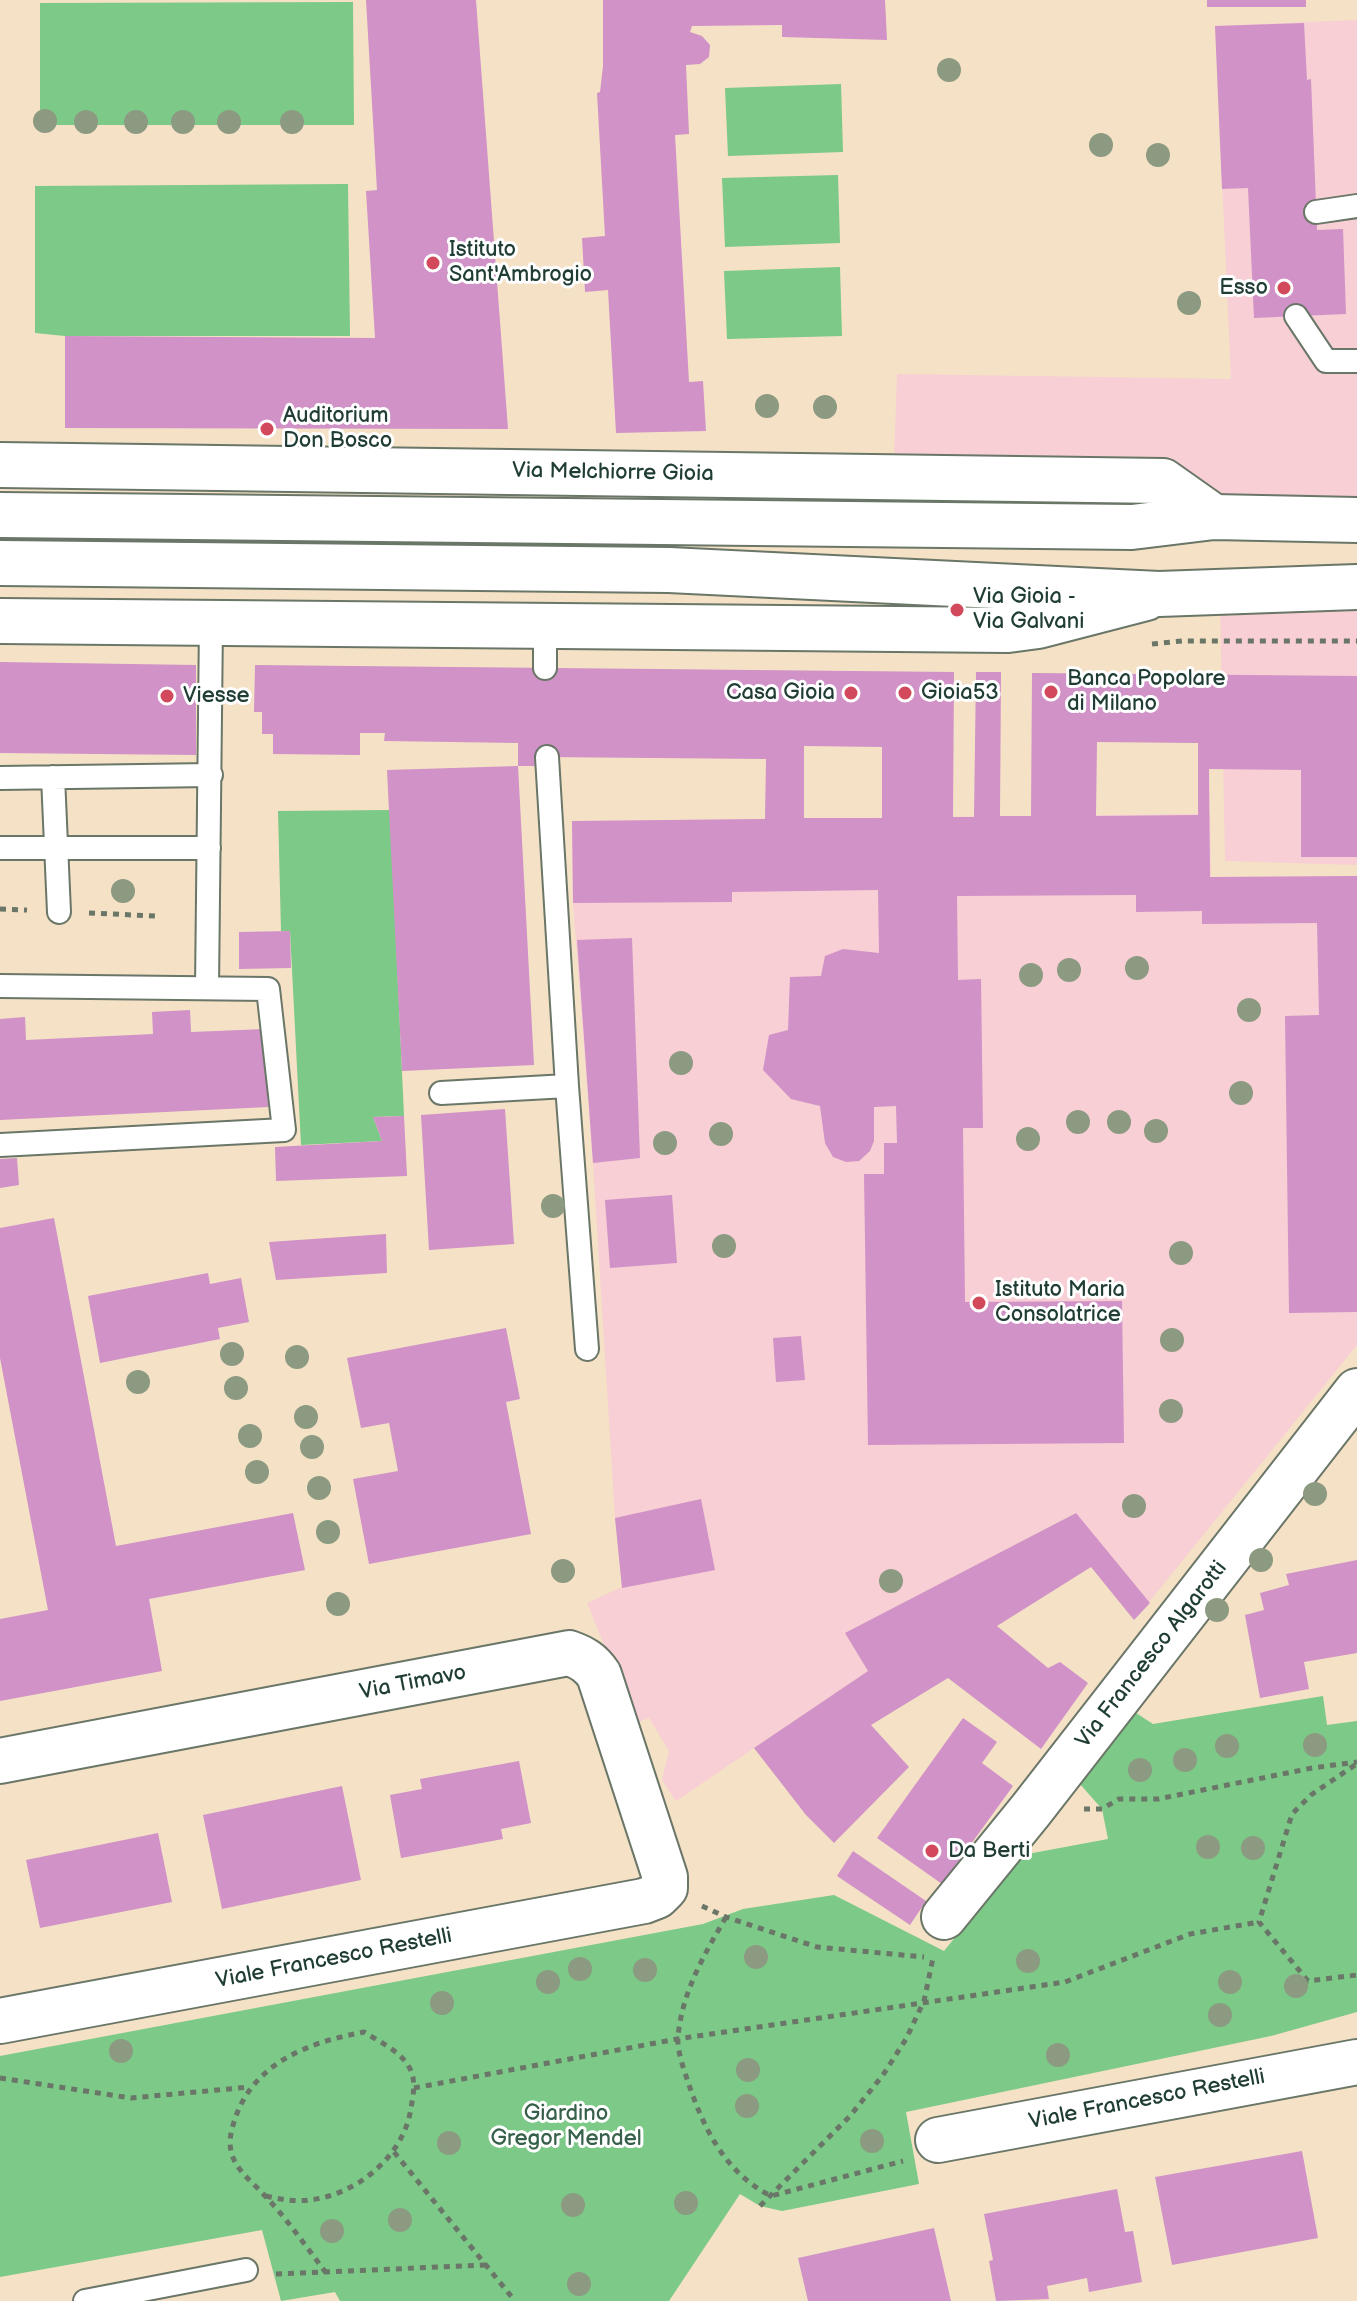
<!DOCTYPE html>
<style>
body{margin:0}
canvas{display:block;background:#f4e1c6}
</style>
<canvas width="1357" height="2301"></canvas>
<script>
const g = document.querySelector('canvas').getContext('2d');
g.lineJoin = 'round';
function fill(path, color) { g.fillStyle = color; g.fill(path, 'evenodd'); }
function trace(path, color, width, dash) { g.strokeStyle = color; g.lineWidth = width; g.lineCap = dash ? 'butt' : 'round'; g.setLineDash(dash || []); g.stroke(path); }
function drawText(font, color, halo, rows, align = 'center') {
  g.font = font + ' "Balsamiq Sans",sans-serif'; g.lineWidth = 6; g.setLineDash([]); g.textBaseline = 'middle'; g.strokeStyle = halo; g.fillStyle = color; for (const [text, x, y, turn = 0] of rows) {
    g.save(); g.translate(x, y); g.rotate((+turn || 0) * Math.PI / 180); g.textAlign = isNaN(turn) ? turn : align; if (halo) g.strokeText(text, 0, 0); g.fillText(text, 0, 0); g.restore();
  }
}
const built = new Path2D(`
 M1357,20V513L892,519L897,374L1231,379L1215,26Z
 M1357,592V865L1225,861L1220,598Z
 M1210,814L1211,877L1357,876V1345L1149,1602L1075,1513L846,1633L868,1671L676,1801L662,1780L669,1751L649,1718L636,1723L587,1603L622,1587L615,1518L593,1163L573,903L572,821Z`);
const green = new Path2D(`
 M353,2L354,125H40V3Z
 M841,84L843,152L728,156L725,88Z
 M838,175L840,243L725,247L722,178Z
 M348,184L350,336H65L35,333V186Z
 M840,267L842,336L727,339L724,271Z
 M390,810L404,1116L373,1117L382,1141L301,1145L290,931H281L278,811Z
 M1323,1696L1327,1725L1357,1721V2012L1271,2036L906,2112L919,2184L782,2211L760,2206L740,2194L669,2301H340L335,2292L281,2301L262,2230L0,2277V2056L703,1924L743,1909L834,1895L944,1951L1022,1855L1108,1839L1102,1809L1079,1783L1133,1711L1153,1724Z`);
const building = new Path2D(`
 M366,0H476L508,429L65,428V336L375,338L366,191L377,190Z
 M603,0H885L887,40L782,37V25L692,26L690,32L702,36L710,45L709,57L700,64L686,65L689,134L675,135L689,382L703,381L706,431L616,433L608,290L585,292L582,238L605,236L597,93L600,92L603,66Z
 M1207,0H1306V7H1207Z
 M1304,23L1307,80L1311,79L1317,230L1343,229L1346,314L1254,318L1248,188L1222,189L1215,26Z
 M0,662L196,665V755L0,753Z
 M255,665L954,672L953,817H974L976,672H1001L1000,816H1031L1032,673L1357,676V857H1301V770L1209,769L1210,877L1357,876V1312L1289,1313L1285,1016L1319,1015L1317,923L1202,924V911L1136,912V895L957,896L958,980L981,979L983,1128H963L965,1302L1122,1301L1124,1443L868,1445L864,1174H884V1143H897L896,1106L874,1107V1141L870,1151L859,1161L846,1162L833,1157L825,1143L820,1106L791,1099L763,1070L769,1035L788,1030L790,977L821,976L825,956L843,949L879,953L878,890L732,892V902L573,903L572,821L765,819L766,759L541,757V766H518L534,1065L402,1071L387,770L518,766V743L384,741L385,733H360V755L273,754V734H262V712H254ZM1097,742L1198,743V815L1096,816ZM804,746L882,747V818H804Z
 M290,931L291,968L239,969V932Z
 M632,938L640,1158L593,1163L577,940Z
 M190,1010L191,1032L265,1029L268,1107L0,1120V1019L25,1017L26,1040L153,1034L152,1012Z
 M505,1109L514,1244L429,1250L421,1115Z
 M404,1116L407,1176L276,1181L275,1147L382,1141L373,1117Z
 M17,1158L19,1185L0,1188V1159Z
 M672,1195L677,1263L610,1268L605,1200Z
 M54,1218L116,1546L293,1513L305,1570L149,1599L162,1671L0,1701V1619L48,1610L0,1358V1228Z
 M386,1234L387,1273L276,1280L269,1242Z
 M208,1273L210,1284L241,1278L249,1322L218,1328L220,1339L100,1363L88,1296Z
 M506,1328L520,1399L506,1402L531,1534L369,1564L353,1479L398,1471L389,1423L361,1428L347,1358Z
 M801,1336L805,1380L776,1382L773,1338Z
 M701,1499L715,1570L622,1588L615,1518Z
 M1076,1513L1150,1603L1134,1620L1091,1567L997,1626L1048,1668L1060,1662L1088,1683L1041,1749L948,1678L871,1725L909,1767L834,1843L806,1815L754,1748L868,1671L845,1633Z
 M1357,1560V1653L1304,1662L1309,1689L1260,1698L1245,1615L1264,1610L1260,1593L1289,1585L1286,1574Z
 M963,1718L997,1742L982,1763L1013,1786L942,1884L877,1838Z
 M519,1761L531,1823L501,1829L503,1839L401,1858L390,1795L422,1789L420,1779Z
 M342,1786L361,1880L222,1909L203,1815Z
 M158,1833L172,1902L40,1928L26,1860Z
 M853,1851L926,1901L910,1925L837,1876Z
 M1302,2151L1318,2238L1172,2265L1155,2177Z
 M1117,2189L1125,2232L1133,2231L1142,2282L1089,2292L1087,2278L1047,2286L1049,2299L996,2301L989,2261L993,2260L984,2214Z
 M934,2228L951,2301H808L798,2258Z`);
const path = new Path2D(`
 M1152,644L1182,641H1357
 M0,909L27,910
 M89,913L156,916
 M1355,1765L1311,1795L1292,1814L1259,1922L1308,1981L1357,1975
 M1084,1809H1102L1119,1799H1158L1312,1768L1357,1762
 M702,1906L726,1917L817,1947L924,1957
 M726,1917C704,1955 682,1992 678,2037C677,2050 683,2067 687,2079C703,2127 724,2172 771,2196L903,2161
 M0,2078L131,2098L250,2087
 M414,2088L677,2039L1065,1982L1190,1934L1259,1922
 M394,2152L515,2301
 M266,2196C279,2199 295,2202 309,2200C357,2195 404,2156 411,2108C413,2096 416,2083 411,2071C404,2053 380,2042 364,2032C310,2042 254,2062 235,2119C231,2131 228,2142 232,2155C239,2174 254,2183 266,2197C288,2220 307,2248 327,2274
 M760,2206L850,2116L883,2075L906,2039L924,2001L933,1958
 M276,2274L487,2265`);
const service = new Path2D(`
 M1316,212L1357,206
 M1296,316L1326,361H1357
 M545,626V668
 M547,757L567,1086L587,1349
 M53,777L59,912
 M0,778L211,775
 M0,848H209
 M0,986L268,989L284,1130L0,1145
 M207,988L211,623
 M441,1093L567,1086
 M85,2301L246,2270`);
const minor = new Path2D(`
 M0,465L1163,481L1214,517
 M0,621L1008,630L1038,626L1146,598
 M0,1761L569,1653C583,1658 591,1663 599,1675L665,1877V1888L657,1896L644,1901L0,2021
 M944,1917L1031,1810L1357,1391
 M938,2140L1357,2062`);
const secondary = new Path2D(`
 M0,515L1132,527L1214,517L1357,520
 M0,563L669,570L1159,594L1357,587`);
const trees = [
 [949,70],
 [45,121],
 [86,122],
 [136,122],
 [183,122],
 [229,122],
 [292,122],
 [1101,145],
 [1158,155],
 [1189,303],
 [767,406],
 [825,407],
 [123,891],
 [1137,968],
 [1069,970],
 [1031,975],
 [1249,1010],
 [681,1063],
 [1241,1093],
 [1078,1122],
 [1119,1122],
 [1156,1131],
 [721,1134],
 [1028,1139],
 [665,1143],
 [553,1206],
 [724,1246],
 [1181,1253],
 [1172,1340],
 [232,1354],
 [297,1357],
 [138,1382],
 [236,1388],
 [1171,1411],
 [306,1417],
 [250,1436],
 [312,1447],
 [257,1472],
 [319,1488],
 [1315,1494],
 [1134,1506],
 [328,1532],
 [1261,1560],
 [563,1571],
 [891,1581],
 [338,1604],
 [1217,1610],
 [1315,1745],
 [1227,1746],
 [1185,1760],
 [1140,1770],
 [1208,1847],
 [1253,1848],
 [756,1957],
 [1028,1961],
 [580,1969],
 [645,1970],
 [548,1982],
 [1230,1982],
 [1296,1986],
 [442,2003],
 [1220,2015],
 [121,2051],
 [1058,2055],
 [748,2070],
 [747,2106],
 [872,2141],
 [449,2143],
 [686,2203],
 [573,2205],
 [400,2220],
 [332,2231],
 [579,2284]
];
const markers = [
 [433,263,8,"#d1495b"],
 [1284,288,8,"#d1495b"],
 [267,429,8,"#d1495b"],
 [957,610,8,"#d1495b"],
 [1051,692,8,"#d1495b"],
 [851,693,8,"#d1495b"],
 [905,693,8,"#d1495b"],
 [167,696,8,"#d1495b"],
 [979,1303,8,"#d1495b"],
 [932,1851,8,"#d1495b"]
];
const poiNames = [
 ["Istituto",449,250],
 ["Sant'Ambrogio",449,275],
 ["Esso",1268,288,"right"],
 ["Auditorium",283,416],
 ["Don Bosco",283,441],
 ["Via Gioia -",973,597],
 ["Via Galvani",973,622],
 ["Banca Popolare",1067,679],
 ["di Milano",1067,704],
 ["Casa Gioia",835,693,"right"],
 ["Gioia53",921,693],
 ["Viesse",183,696],
 ["Istituto Maria",995,1290],
 ["Consolatrice",995,1315],
 ["Da Berti",948,1851]
];
const streetNames = [
 ["Via Melchiorre Gioia",613,473,1],
 ["Via Francesco Algarotti",1152,1655,-52],
 ["Via Timavo",413,1683,-11],
 ["Viale Francesco Restelli",334,1959,-11],
 ["Viale Francesco Restelli",1147,2100,-11]
];
const parkNames = [
 ["Giardino",566,2114],
 ["Gregor Mendel",566,2139]
];
fill(built, '#f7cfd4');
fill(green, '#7cc988');
fill(building, '#d092c7');
trace(service, '#6a7667', 26);
trace(minor, '#6a7667', 48);
trace(secondary, '#6a7667', 48);
trace(path, '#6a7667', 5, [6, 6]);
trace(service, '#fff', 22);
trace(minor, '#fff', 44);
trace(secondary, '#fff', 44);
g.fillStyle = '#8c9a81';
for (const [x, y] of trees) { g.beginPath(); g.arc(x, y, 12, 0, 2 * Math.PI); g.fill(); }
for (const [x, y, r, color] of markers) { const dot = new Path2D(); dot.arc(x, y, r, 0, 2 * Math.PI); g.fillStyle = color; g.fill(dot); trace(dot, '#fff', 3); }
drawText('22px', '#1f3d34', '#fff', poiNames, 'left');
drawText('22px', '#1f3d34', '#fff', streetNames);
drawText('22px', '#366049', '#fff', parkNames);
</script>
